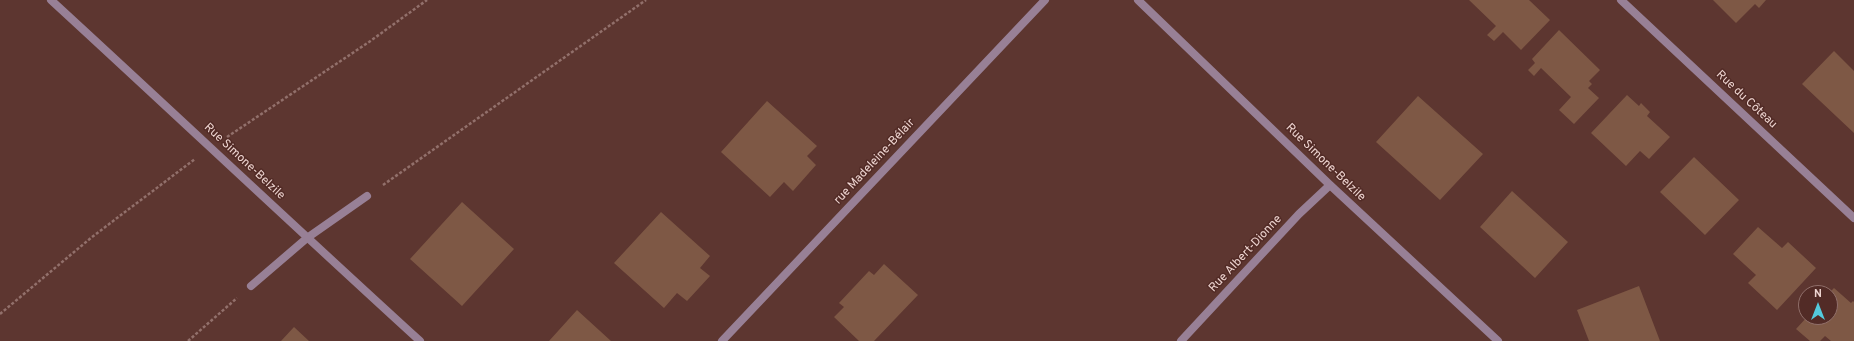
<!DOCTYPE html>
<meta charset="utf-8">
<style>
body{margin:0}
#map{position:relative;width:1854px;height:341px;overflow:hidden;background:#5d3630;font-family:Overpass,sans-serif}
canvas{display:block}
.north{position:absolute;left:1798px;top:285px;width:40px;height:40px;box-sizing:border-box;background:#522b26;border:1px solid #906f6a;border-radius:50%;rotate:0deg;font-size:11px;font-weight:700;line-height:16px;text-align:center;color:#eed5d1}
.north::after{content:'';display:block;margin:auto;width:14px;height:18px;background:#53cadc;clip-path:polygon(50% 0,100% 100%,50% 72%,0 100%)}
</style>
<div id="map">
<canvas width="1854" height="341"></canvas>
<div class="north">N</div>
</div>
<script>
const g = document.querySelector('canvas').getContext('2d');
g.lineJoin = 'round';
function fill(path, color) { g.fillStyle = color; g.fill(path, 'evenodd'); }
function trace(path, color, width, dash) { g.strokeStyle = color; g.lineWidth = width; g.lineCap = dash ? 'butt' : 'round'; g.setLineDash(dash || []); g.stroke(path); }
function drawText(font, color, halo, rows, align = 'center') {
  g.font = font + ' Overpass,sans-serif'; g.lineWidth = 3; g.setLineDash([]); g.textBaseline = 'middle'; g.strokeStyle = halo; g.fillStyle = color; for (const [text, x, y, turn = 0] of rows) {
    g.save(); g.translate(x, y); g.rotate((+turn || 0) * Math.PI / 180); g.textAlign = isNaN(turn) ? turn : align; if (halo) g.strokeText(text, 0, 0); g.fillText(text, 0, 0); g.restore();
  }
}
const building = new Path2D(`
 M1469,0H1529L1550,20L1521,50L1503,32L1494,41L1487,35L1496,26Z
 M1713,0H1766L1759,8L1755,4L1736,23Z
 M1559,30L1600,70L1589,81L1592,84L1588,88L1599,98L1574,124L1559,110L1571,97L1541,68L1534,76L1528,70L1535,63L1532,59Z
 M1834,51L1854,71V133L1802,84Z
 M1627,95L1639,106L1641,103L1650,112L1647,116L1670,137L1649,159L1640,151L1626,166L1591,133Z
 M1418,96L1483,154L1440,200L1376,142Z
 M767,101L817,146L807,156L816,165L793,191L784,182L770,197L721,152Z
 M1694,157L1739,200L1705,235L1660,192Z
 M1512,191L1568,242L1535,278L1480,227Z
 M462,202L514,249L462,306L410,259Z
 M661,212L710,256L700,268L710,276L687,301L677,293L664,308L614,263Z
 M1758,227L1782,248L1788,242L1816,268L1777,310L1748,283L1756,275L1733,254Z
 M884,264L918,295L874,341H859L834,317L844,307L839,303L869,271L874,275Z
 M1639,286L1660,341H1589L1577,310Z
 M1834,288L1851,303L1853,301L1854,302V341H1831L1825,336L1820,341H1810L1796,329L1807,317H1830L1829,293Z
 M577,310L611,341H549Z
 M294,327L309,341H281Z`);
const path = new Path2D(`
 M227,137L369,42L427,0
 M383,185L646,0
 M0,314L92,237L195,159
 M188,341L237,298`);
const service = new Path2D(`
 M251,286L307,238L367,196`);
const minor = new Path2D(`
 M51,0C174,113 296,228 420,341
 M1138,0L1330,185L1498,341
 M1621,0L1854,218
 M722,341L1045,0
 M1181,341L1299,214L1330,185`);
const streetNames = [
 ["Rue du Côteau",1746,100,43],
 ["Rue Simone-Belzile",244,162,43],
 ["rue Madeleine-Bélair",875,162,-47],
 ["Rue Simone-Belzile",1325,163,44],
 ["Rue Albert-Dionne",1246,254,-47]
];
fill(building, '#7e5845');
trace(path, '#92706b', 2.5, [3, 2]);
trace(service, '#988096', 8);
trace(minor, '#988096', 8);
drawText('12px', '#eed5d1', '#522b26', streetNames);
</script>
